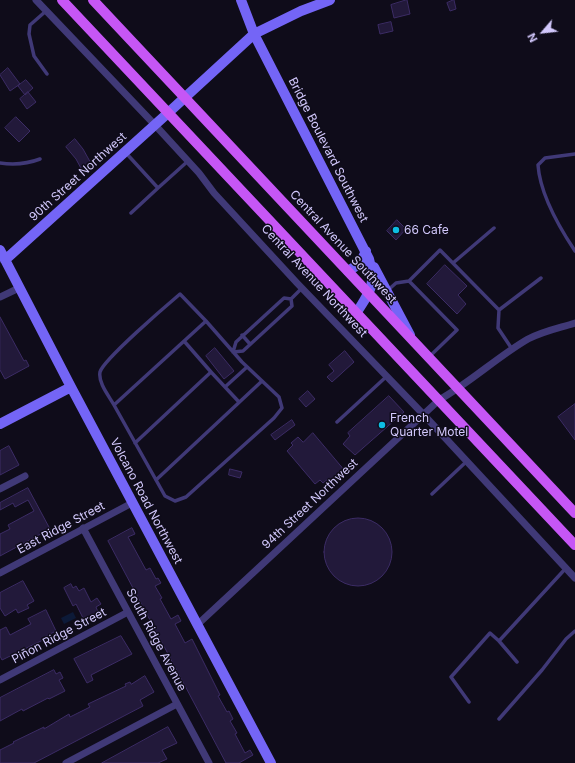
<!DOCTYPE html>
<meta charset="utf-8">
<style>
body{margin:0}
#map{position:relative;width:575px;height:763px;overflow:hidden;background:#0f0c1a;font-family:Inter,sans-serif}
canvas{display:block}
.north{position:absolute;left:523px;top:12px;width:40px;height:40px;-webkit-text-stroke:3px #0f0c1a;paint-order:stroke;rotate:242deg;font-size:11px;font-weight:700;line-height:16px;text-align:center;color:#d2c8fc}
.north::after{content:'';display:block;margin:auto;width:14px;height:18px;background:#d2c8fc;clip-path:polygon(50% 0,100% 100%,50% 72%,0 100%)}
</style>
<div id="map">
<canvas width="575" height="763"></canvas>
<div class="north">N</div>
</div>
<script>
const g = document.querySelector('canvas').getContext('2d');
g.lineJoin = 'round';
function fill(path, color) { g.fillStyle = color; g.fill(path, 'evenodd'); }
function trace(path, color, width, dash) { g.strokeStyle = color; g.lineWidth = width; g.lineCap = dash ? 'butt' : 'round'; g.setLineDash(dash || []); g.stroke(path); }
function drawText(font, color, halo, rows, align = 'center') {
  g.font = font + ' Inter,sans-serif'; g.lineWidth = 3; g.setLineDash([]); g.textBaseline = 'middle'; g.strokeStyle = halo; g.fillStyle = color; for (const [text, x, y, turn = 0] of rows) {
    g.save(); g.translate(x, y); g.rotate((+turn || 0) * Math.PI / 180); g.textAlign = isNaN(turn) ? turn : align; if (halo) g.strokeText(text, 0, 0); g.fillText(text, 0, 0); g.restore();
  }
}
const water = new Path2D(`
 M73,612L76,618L64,624L61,618Z`);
const building = new Path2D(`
 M407,0L410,14L394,18L391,5Z
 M454,0L456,9L450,11L447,3Z
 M391,22L393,31L380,34L378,25Z
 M8,68L20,84L10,91L0,75Z
 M26,80L33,88L25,95L18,86Z
 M28,92L36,102L27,109L20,99Z
 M16,117L30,131L19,142L5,128Z
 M75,139L83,149L93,167L83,172L76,159L66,147Z
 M397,220L406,229L396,240L387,231Z
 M445,265L467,286L458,295L466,304L457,314L427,284Z
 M0,317L24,361L26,360L29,366L5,379L0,370Z
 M215,348L234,371L224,379L206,356Z
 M345,351L354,362L332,382L327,377L334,371L329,365Z
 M308,391L315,399L306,407L299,399Z
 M389,396L404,412L355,455L343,444L350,436L348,433Z
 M575,404V440L558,417Z
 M292,420L295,425L275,440L271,435Z
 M313,433L345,471L332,483L328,479L323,483L320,480L315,484L287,451L293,445L291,443L298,437L303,442Z
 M9,446L19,465L0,475V451Z
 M230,469L242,472L240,478L229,475Z
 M28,488L50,529L0,556V534L10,529L8,525L34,511L28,500L15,507L13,503L0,510V503Z
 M324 552a34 34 0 1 1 68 0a34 34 0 1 1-68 0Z
 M132,528L135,534L128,537L146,570L150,568L156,579L158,578L161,583L155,586L162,598L160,599L171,619L178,615L181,621L175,624L185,643L192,639L220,695L218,696L227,712L229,711L233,719L230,721L237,733L235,734L245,753L250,750L253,755L239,763H226L108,541Z
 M23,581L34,601L27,605L29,608L18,613L16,609L5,616L0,608V593Z
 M71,584L73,588L76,586L79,591L84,588L91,602L97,598L101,604L96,607L98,612L84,620L76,604L73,606L64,588Z
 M46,610L56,631L44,637L45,639L2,660L0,656V630L6,627L10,635L31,624L28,619Z
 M121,636L132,654L91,675L93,680L87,683L74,659Z
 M54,670L56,674L60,672L63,678L59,680L65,691L49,699L48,698L23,711L22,709L0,721V698Z
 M145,676L154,692L140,700L143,706L34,763H0V750L14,743L13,742L44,727V729L69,714L70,717L90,707L88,704L126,686L125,684L130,682L131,684Z
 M168,727L177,743L162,750L167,759L158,763H102Z`);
const lane = new Path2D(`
 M46,11L30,25L29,34L34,56L47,74
 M126,153L158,188L188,161
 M575,154L545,158L538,165C540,194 559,227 575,251
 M0,163C14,165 27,164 40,159
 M131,213L158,188
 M453,263L494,228
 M387,291L396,283L409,281
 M284,298L291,299L292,306L243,351L233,352L236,342Z
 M291,299L302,288
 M499,310L541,278
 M206,321L242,362L279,397L282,408L274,418L186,497L175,501L165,496L114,405Z
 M242,335L250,344
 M184,341L211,372
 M430,356L457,330L409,281L440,250L499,310L498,328L512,349
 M225,387L247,367
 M114,405C109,396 98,383 100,372C103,360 167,305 180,294L206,321
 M337,422L387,376
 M135,443L211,372L239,402
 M156,480L262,381
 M432,494L467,461
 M499,641L517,662
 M469,702L451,677L490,633L499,641L566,568
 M499,719L542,670L566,639L575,631`);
const street = new Path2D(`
 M36,0L155,125L199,173L214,193L297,283L423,414L575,578
 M0,297L19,288
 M0,489L25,476
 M83,528L209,763
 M0,573L132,503
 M197,625L439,400C471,382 497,357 528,339C543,331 559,328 575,323
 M0,680L128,612
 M66,763L177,704`);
const secondary = new Path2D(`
 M241,0L254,34L369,259C376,285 371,290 357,312
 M0,250L71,387L271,763
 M5,260L168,113L254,34L301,11L330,0
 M374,267L410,335
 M348,271C359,265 361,262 366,251
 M0,424L71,387`);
const primary = new Path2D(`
 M62,0L575,545
 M93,0L575,513`);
const markers = [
 [396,230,4,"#0dbde3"],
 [382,425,4,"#0dbde3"]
];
const streetNames = [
 ["Bridge Boulevard Southwest",328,150,63],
 ["90th Street Northwest",78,177,-42],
 ["Central Avenue Southwest",343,247,47],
 ["Central Avenue Northwest",314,281,47],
 ["Volcano Road Northwest",146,501,62],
 ["94th Street Northwest",310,504,-43],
 ["East Ridge Street",61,528,-28],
 ["Piñon Ridge Street",59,636,-28],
 ["South Ridge Avenue",156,640,62]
];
const poiNames = [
 ["66 Cafe",404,230],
 ["French",390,418],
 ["Quarter Motel",390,432]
];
fill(water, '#0d1a38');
fill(building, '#22193a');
trace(building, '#3c2c65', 1);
trace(lane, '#403977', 3.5);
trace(street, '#403977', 7);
trace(secondary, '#7465f6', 10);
trace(primary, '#c656f5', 10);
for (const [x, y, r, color] of markers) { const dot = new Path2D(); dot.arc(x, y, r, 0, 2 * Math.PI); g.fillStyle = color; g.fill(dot); trace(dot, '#0f0c1a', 1.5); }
drawText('12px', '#d2c8fc', '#0f0c1a', streetNames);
drawText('12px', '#d2c8fc', '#0f0c1a', poiNames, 'left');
</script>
